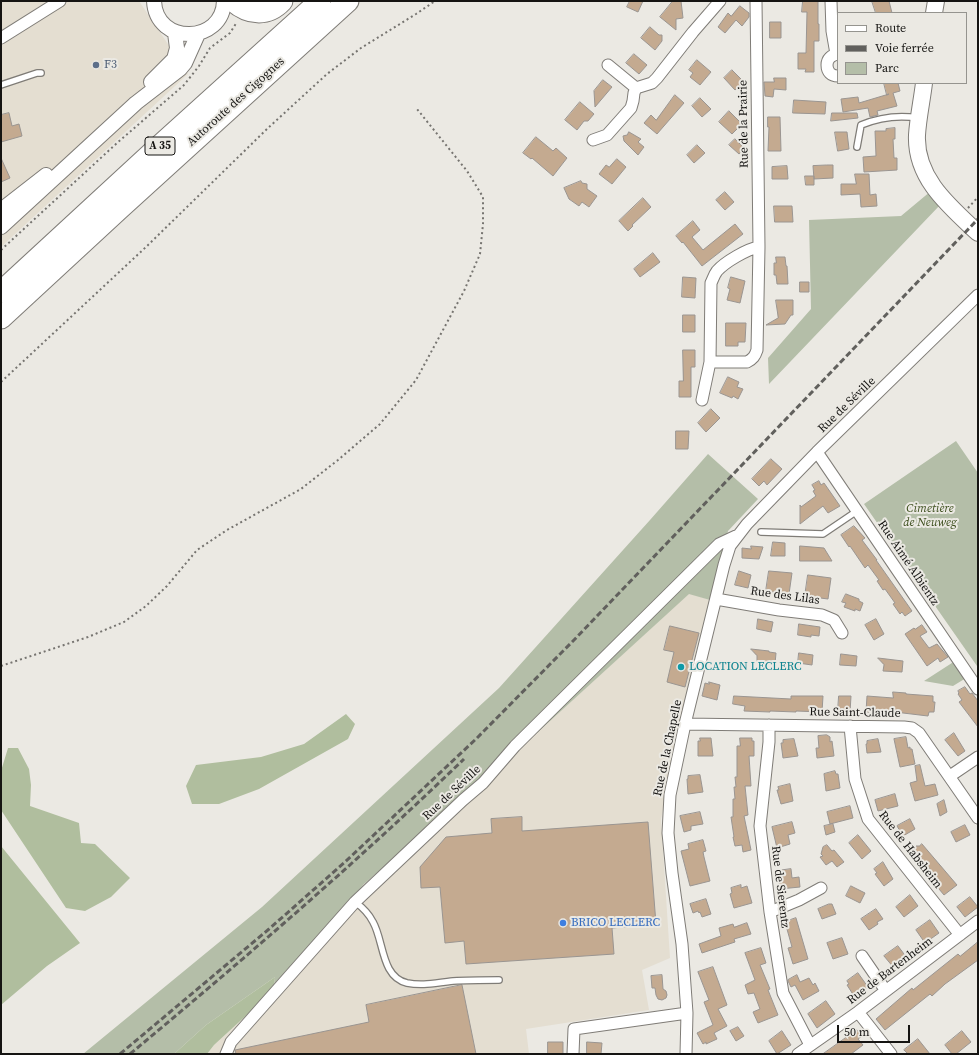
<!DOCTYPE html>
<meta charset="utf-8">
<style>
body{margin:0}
#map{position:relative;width:979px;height:1055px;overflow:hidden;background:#ebe9e3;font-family:"Source Serif 4",serif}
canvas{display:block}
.frame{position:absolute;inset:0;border:2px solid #151412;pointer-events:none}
.legend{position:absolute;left:837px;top:12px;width:130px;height:72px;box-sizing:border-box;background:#ebe9e3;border:1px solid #95948f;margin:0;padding:5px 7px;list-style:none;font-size:12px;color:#151412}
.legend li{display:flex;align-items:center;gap:8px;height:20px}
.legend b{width:20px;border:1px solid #95948f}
.scale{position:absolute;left:837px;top:1025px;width:73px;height:18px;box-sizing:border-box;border:2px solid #151412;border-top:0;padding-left:5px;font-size:12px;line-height:14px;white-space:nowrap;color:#151412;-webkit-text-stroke:3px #ebe9e3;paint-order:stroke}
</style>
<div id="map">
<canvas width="979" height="1055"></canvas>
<div class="frame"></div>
<ul class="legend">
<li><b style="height:5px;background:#fff"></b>Route</li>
<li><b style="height:5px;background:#61605d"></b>Voie ferrée</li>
<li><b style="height:11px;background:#b4bea8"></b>Parc</li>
</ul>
<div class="scale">50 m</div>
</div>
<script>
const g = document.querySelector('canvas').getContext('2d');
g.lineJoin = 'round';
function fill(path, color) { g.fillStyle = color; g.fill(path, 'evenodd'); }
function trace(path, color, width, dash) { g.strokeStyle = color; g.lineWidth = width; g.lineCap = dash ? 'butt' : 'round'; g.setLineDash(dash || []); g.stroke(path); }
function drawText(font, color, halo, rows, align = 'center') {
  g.font = font + ' "Source Serif 4",serif'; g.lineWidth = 4; g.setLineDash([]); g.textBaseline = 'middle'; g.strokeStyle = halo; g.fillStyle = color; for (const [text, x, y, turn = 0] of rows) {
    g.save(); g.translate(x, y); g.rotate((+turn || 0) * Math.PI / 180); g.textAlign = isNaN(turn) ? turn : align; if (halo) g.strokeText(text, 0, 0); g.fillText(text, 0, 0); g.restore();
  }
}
const built = new Path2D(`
 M1,1H139L188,74L1,247Z
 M689,593L710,600L661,819L670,958L642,970L649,1010L526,1029L529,1054H207L214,1045L274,990L364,884L538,732Z`);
const green = new Path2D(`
 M931,191L941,204L769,384L768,358L811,309L809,220L901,216Z
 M956,441L978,473V665L977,666L864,504Z
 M708,454L758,499L728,531L710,600L689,594L538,732L364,884L274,990L275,977L206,1025L174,1054H83L262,907L499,688L650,520Z
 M955,661L966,678L953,686L924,681Z`);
const forest = new Path2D(`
 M346,714L355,724L348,739L259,789L219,804H192L186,786L196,765L261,757L304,744Z
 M8,748H18L29,769L31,785L30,806L79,823L81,843L95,844L130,878L111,897L85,911L66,908L1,810V771Z
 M1,846L80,943L47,966L1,1005Z
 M275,977L274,990L214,1045L207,1054H174L206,1025Z`);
const building = new Path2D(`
 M630,1H643L638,12L627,7Z
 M673,1H681L683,18L676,19V30L660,17Z
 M803,1H818V24H819V41H814V72H805L806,69H798V53H806L807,12H802Z
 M872,1H889L892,13H876Z
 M740,6L749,13V17L742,26L736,20L725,33L718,27L728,13L731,16Z
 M770,22H781V38H770Z
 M650,27L659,35H662V41L655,50L641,38Z
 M634,54L647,65L639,74L626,63Z
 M697,60L711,72L700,85L690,77L693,73L689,70Z
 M732,70L744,82L735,90L724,78Z
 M774,78H786V90L774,89L773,97L765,96L764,82H774Z
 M603,80L612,87L595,107L594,91Z
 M884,83H898L900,91L893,93L897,106L877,111L878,115L870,117L868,108L843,112L841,99L858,97L859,103L889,94L887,95Z
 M675,95L684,103L657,134L644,123L651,115L656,120Z
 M700,98L711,109L702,117L692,106Z
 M794,100L826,102L825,114L793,113Z
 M580,102L594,114L588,121H584L577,130L565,120Z
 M729,111L742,124L732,134L719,122Z
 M9,113L12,126L19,124L22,136L1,142V115Z
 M832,113H857L858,118L831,121Z
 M768,117H780L781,151H768L769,127H768Z
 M895,128V139H893L894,158H897V170L864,172L863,157L876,156L875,131H886V129Z
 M629,132L641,139L638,142L644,147L638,155L624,141L623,136L627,135Z
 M835,132H847L849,149L838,151Z
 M536,137L553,151L556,148L567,158L553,176L532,158L531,159L523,153Z
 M735,139L745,149L739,154L729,145Z
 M697,145L705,153L694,163L687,155Z
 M1,158L10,178L1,182Z
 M617,159L626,167L612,184L599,174L606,165L609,167Z
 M827,165H833V178L814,179L813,166Z
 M787,166L788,179H772V167Z
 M855,174H869L870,195L876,194L877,206L861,207L860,194L841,195V184H856Z
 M805,176H814V185H806Z
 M581,181L582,183L587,184V189L597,196L589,207L582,202L579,206L569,199L564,188Z
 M725,192L734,202L725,210L716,200Z
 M643,198L651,207L632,225L633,226L628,231L619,221Z
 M774,206H792L793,222H775Z
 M693,221L700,230L692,237L703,250L735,224L743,234L702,266L683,242L682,243L676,236Z
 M653,253L660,262L640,277L634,269Z
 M776,257H785L786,266H787L788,284H777L776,275H774V263H776Z
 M683,277L696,278L695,298L682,297Z
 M731,277L745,281L740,303L727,300L730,289L728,288Z
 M800,282H809V292H800Z
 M776,300H793V315H791L785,324L766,325L778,318Z
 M683,315H695V332H683Z
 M726,323H746L745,342H738V346H726Z
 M683,350H695V367H691V397H679V381H683Z
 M728,377L739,382L737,387L743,389L738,399L733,396L732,398L720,393Z
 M711,409L720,418L706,432L698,423Z
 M676,431H689L688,449H676Z
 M771,459L782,469L767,485L764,481L759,486L752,479Z
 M819,481L821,485L824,483L840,506L828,513L823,506L800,524V505L801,507L816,496L813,491L815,490L812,485Z
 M854,526L865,538L862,540L877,560H876L912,611L905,616L902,612L900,614L893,604L895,603L885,589L883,590L877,581L879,580L868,565L865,568L850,546L849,547L841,535Z
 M773,542L785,543V556H771Z
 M751,546L763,547L759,559L742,558V548L751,549Z
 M800,546L824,548L832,561H800Z
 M739,571L751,575L748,588L735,585Z
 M769,571L792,573L789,594L766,591Z
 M808,575L831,578L828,599L805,596Z
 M846,594L859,599V601L863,603L860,611L855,609V611L844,607L846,603L842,602Z
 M758,619L773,622L771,632L757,629Z
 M876,619L884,634L874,640L865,625Z
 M799,624L820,627L819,636L811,635V637L798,635Z
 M922,625L927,632L920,636L929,648L937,644L948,657L940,662L938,658L927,666L905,634L914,628L915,629Z
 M670,626L699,633L685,687L667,682L674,652L664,650Z
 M751,649L769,651V652L776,653L775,664L757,662V656Z
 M799,653L813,655L812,665L798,663Z
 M841,654L857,656L856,666L840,665Z
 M878,658L903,661L902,672L883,671L884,665Z
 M709,682L720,685L717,700L702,696L705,683L709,684Z
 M965,687L970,694L972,693L978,701V727L959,702L962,700L958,694L959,693L958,691Z
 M893,692L906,693V694L933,696V702H935L934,712H929L928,716L878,710V713L866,712L867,696L893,698Z
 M734,696L791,699V696H823L822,712L796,711V712L770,711V712L744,711L745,706L733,704Z
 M839,696H851L850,712L838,711Z
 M954,733L965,751L958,756L945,740Z
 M827,735L830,737V742L832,741L834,756L817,758L816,748H819L818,736Z
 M906,737L908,748L910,747V749H912L915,764L900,767L894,739Z
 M700,738H711L713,756H698V741H700Z
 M740,738H752V741H754V756H749L751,786H745L748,815L744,816L751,850L743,852L742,845L735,846L733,837H734L731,817H733V799H735L734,787H736L735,777H737V746H740Z
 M794,739L798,756L783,758L781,743H783V740Z
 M878,739L881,752L867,753L866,744H867V741Z
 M920,765L925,786L935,784L938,795L915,801L910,783L917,781L915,766Z
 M835,771L836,774H838L840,788L826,791L824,774Z
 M700,775L703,792L688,794L687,779H688V776Z
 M790,784L793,801L781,804L777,790H779L778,787Z
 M895,794L898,806L878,811L875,800Z
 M944,800L947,812L940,816L937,804Z
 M850,806L853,818L830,824L827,812Z
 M700,812L703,824L691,826V830L684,832L680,816Z
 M522,817V831L648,822L656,924L612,928L614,954L466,964L464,941L445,943L440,887L421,888L420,867L446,837L492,833L491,819Z
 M910,819L915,829L903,836L897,826Z
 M792,822L795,833L788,835L790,844L777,848L772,827Z
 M833,824L835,832L826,835L824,826Z
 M965,825L970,835L956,842L951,832Z
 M858,835L871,851L862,859L849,843Z
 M703,840L706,851L703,852L704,857L710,881L690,886L681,851L689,849L688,844Z
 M922,844L957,885L944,895L934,883L938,879L926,864L924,865L921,862L919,864L912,856V852L915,849L916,846H919Z
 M827,845L832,851L834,850L844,862L837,867L832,861L826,865L820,857L823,856L821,854L823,847Z
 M883,862L893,879L884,886L875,874L877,873L874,869Z
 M791,869L792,878L799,877L800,887L780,889L777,871Z
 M741,885V888L747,886L752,903L734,908L730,894L732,893L731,888Z
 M851,886L865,893L860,903L846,896Z
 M910,895L918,906L904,917L896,907Z
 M970,897L978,907L965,917L957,907Z
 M706,899L711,914L702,917L700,912L699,913L698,911L693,913L690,904Z
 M829,904H832L836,914L822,919L818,909Z
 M876,909L883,919L877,922L878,924L869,930L861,919Z
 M796,918L808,959L793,964L788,948L792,947L785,922Z
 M930,920L939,933L925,943L916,930Z
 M747,923L751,934L734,939L735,942L702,953L699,944L721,936L719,928L733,924L734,927Z
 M842,938L848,954L833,959L827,943Z
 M978,942V960L945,984L932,996L930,994L885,1030L876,1019L912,988L913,990L958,954L960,956Z
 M898,946L907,958L894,968L884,956Z
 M761,948L766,963L760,965L770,989L768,990L778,1015L758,1023L753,1012L760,1009L754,993L748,994L745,985L755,980L745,953Z
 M713,967L727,1005L718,1009L727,1026L714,1033L717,1039L706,1044V1042L703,1044L697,1033L713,1025L704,1002L709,1000L698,972Z
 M858,973L868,987L854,996L847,985L849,984L847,981Z
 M662,975L663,989L666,991L667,995L666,998L662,1000L658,999L656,995L655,988H652L651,976Z
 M797,975L800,982L809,978L813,985L815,983L819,991L803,1000L795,985L791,987L788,981V980Z
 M462,985L476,1054H236L235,1050L369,1022L366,1005Z
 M826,1001L835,1014L817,1028L808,1014Z
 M738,1027L744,1036L736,1041L730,1031Z
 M857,1030L862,1036L858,1039L863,1045L851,1054H823Z
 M782,1031L791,1045L777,1054L769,1041Z
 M962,1031L971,1042L956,1054H952L945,1045Z
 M918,1039L930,1054H908L904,1050Z
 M548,1042H563V1054H548Z
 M587,1042L602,1043L601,1054H587Z`);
const path = new Path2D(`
 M968,208L978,197
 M1,250L117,143L184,85L199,66L210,48L230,33L237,22
 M1,382L146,247L268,128L327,74L361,48L416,14L435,1
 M1,666L88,637L124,622L146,606L167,586L197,550L227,530L301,489L338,460L380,424L416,380L464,291L480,254L483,224V197L467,171L417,109`);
const service = new Path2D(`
 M1,85L37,73H41
 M857,147L861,125C878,118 899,115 918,118
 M761,532L823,534L857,511
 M355,902C362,907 369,914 373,922C384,941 381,977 407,983C422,986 438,983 453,981C468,980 483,980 499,980`);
const minor = new Path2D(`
 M831,1L832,31L836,54
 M1,38L60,1
 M838,54C831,55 827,59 827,65C827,72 831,76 838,76
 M608,65L636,88
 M593,140L607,135L631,108L633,101L634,93L636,88L652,83L657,78L693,32L720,1
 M710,362H747C753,359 755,356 757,350L759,247L756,1
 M702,400L710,362L711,283C713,279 714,275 717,271C725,262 747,249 759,247
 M817,452L978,689
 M716,599L779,610L822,615L834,620L842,633
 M685,724L904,727L912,728L919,733L978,818
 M769,725V742L760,826L770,912L783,993L810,1045
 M850,726L855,779L868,819L960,935
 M950,776L978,757
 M770,912L799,900L821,888
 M862,956L886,991
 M858,1012L891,1054
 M226,1054L231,1042L355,902L463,800L483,783L515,746L719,544L736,536
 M573,1054L574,1029L687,1013
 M686,1054L687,1013L682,944L672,873L668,833L670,795L685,724L724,565L730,546L747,524L817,452L978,295
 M798,1054L858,1012L978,921`);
const tertiary = new Path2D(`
 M154,1C156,46 223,44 224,1
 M151,82L174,59L177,48L175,33
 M1,210L46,175
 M1,227L136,103L180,69L185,63L198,34`);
const secondary = new Path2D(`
 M934,13L936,1
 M924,83C922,100 918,118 917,135C915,178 949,206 978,233`);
const motorway = new Path2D(`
 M233,1C248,14 267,17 282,1
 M1,292L154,151L320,1
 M1,318L119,209L348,1`);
const rail = new Path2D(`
 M120,1054L269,929L345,862L476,739L574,640L978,219
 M130,1054C244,959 357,862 464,759`);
const markers = [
 [96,65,4,"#5c6f8a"],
 [681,667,4,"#0f9aa8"],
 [563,923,4,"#3f7fe0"]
];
const shields = [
 [160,146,30]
];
const shieldNames = [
 ["A 35",160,146]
];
const serviceNames = [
 ["F3",104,65]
];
const streetNames = [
 ["Autoroute des Cigognes",236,102,-42],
 ["Rue de la Prairie",744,124,-91],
 ["Rue de Séville",847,405,-44],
 ["Rue Aimé Albientz",908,563,56],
 ["Rue des Lilas",785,596,8],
 ["Rue Saint-Claude",855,713,1],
 ["Rue de la Chapelle",668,748,-78],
 ["Rue de Séville",452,793,-43],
 ["Rue de Habsheim",910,850,52],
 ["Rue de Sierentz",780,887,83],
 ["Rue de Bartenheim",890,971,-37]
];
const parkNames = [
 ["Cimetière",930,509],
 ["de Neuweg",930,523]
];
const cultureNames = [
 ["LOCATION LECLERC",689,667]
];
const shopNames = [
 ["BRICO LECLERC",571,923]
];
fill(built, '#e4ded1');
fill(green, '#b4bea8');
fill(forest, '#b0be9e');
fill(building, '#c4aa90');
trace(building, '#9a9591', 1);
trace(service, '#7f7c77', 8);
trace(minor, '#7f7c77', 13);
trace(tertiary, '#7f7c77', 16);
trace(secondary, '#7f7c77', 18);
trace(motorway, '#7f7c77', 23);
trace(path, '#767470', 2, [2, 3]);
trace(service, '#fff', 5.5);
trace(minor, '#fff', 11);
trace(tertiary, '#fff', 14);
trace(secondary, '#fff', 16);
trace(motorway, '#fff', 21);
trace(rail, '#61605d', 3, [6, 3]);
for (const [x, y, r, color] of markers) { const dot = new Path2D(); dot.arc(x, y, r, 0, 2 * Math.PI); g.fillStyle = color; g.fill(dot); trace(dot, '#ebe9e3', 1.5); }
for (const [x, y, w] of shields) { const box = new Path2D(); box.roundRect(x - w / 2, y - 9, w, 18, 3); g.fillStyle = '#ebe9e3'; g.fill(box); trace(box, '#151412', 1); }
drawText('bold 11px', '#151412', null, shieldNames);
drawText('12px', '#4e5e75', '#ebe9e3', serviceNames, 'left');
drawText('12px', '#151412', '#ebe9e3', streetNames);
drawText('italic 12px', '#3b4d1b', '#ebe9e3', parkNames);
drawText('12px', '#0d838f', '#ebe9e3', cultureNames, 'left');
drawText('12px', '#366cbe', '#ebe9e3', shopNames, 'left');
</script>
